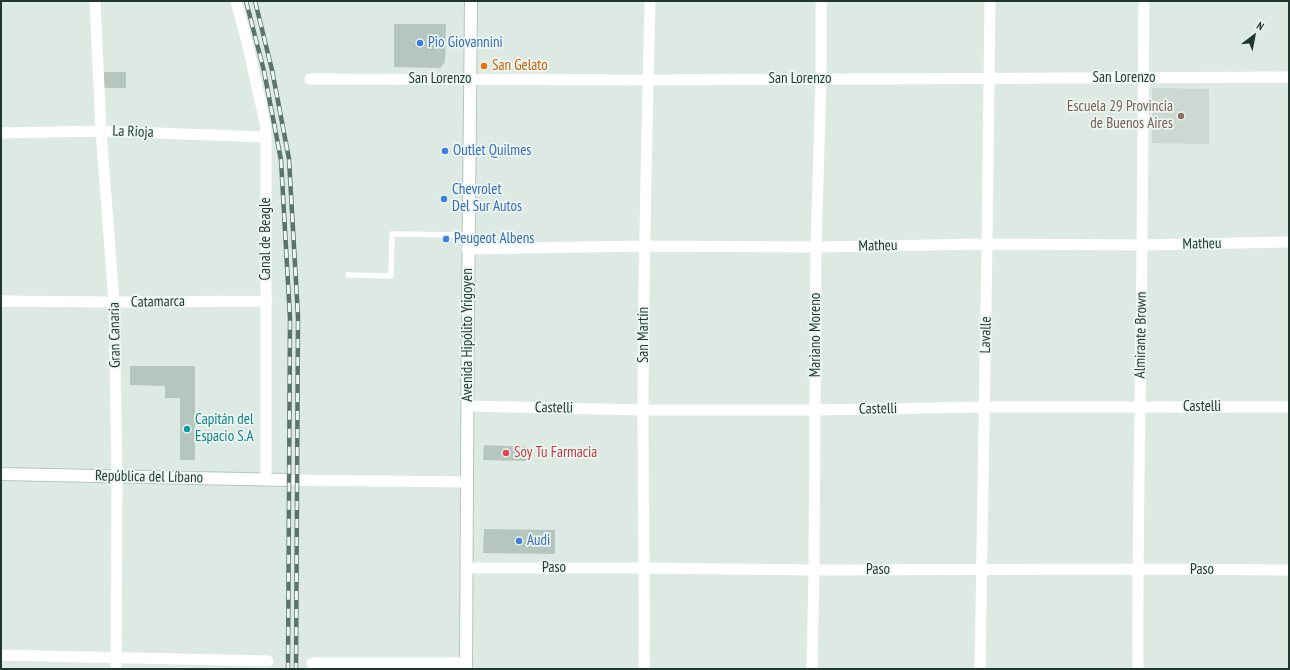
<!DOCTYPE html>
<meta charset="utf-8">
<style>
body{margin:0}
#map{position:relative;width:1290px;height:670px;overflow:hidden;background:#dde9e3;font-family:"PT Sans Narrow",sans-serif}
canvas{display:block}
.frame{position:absolute;inset:0;border:2px solid #1f382f;pointer-events:none}
.north{position:absolute;left:1234px;top:16px;width:40px;height:40px;-webkit-text-stroke:3px #edf6f1;paint-order:stroke;rotate:32deg;font-size:11px;font-weight:700;line-height:16px;text-align:center;color:#1f382f}
.north::after{content:'';display:block;margin:auto;width:14px;height:18px;background:#1f382f;clip-path:polygon(50% 0,100% 100%,50% 72%,0 100%)}
</style>
<div id="map">
<canvas width="1290" height="670"></canvas>
<div class="frame"></div>
<div class="north">N</div>
</div>
<script>
const g = document.querySelector('canvas').getContext('2d');
g.lineJoin = 'round';
function fill(path, color) { g.fillStyle = color; g.fill(path, 'evenodd'); }
function trace(path, color, width, dash) { g.strokeStyle = color; g.lineWidth = width; g.lineCap = dash ? 'butt' : 'round'; g.setLineDash(dash || []); g.stroke(path); }
function drawText(font, color, halo, rows, align = 'center') {
  g.font = font + ' "PT Sans Narrow",sans-serif'; g.lineWidth = 3.5; g.setLineDash([]); g.textBaseline = 'middle'; g.strokeStyle = halo; g.fillStyle = color; for (const [text, x, y, turn = 0] of rows) {
    g.save(); g.translate(x, y); g.rotate((+turn || 0) * Math.PI / 180); g.textAlign = isNaN(turn) ? turn : align; if (halo) g.strokeText(text, 0, 0); g.fillText(text, 0, 0); g.restore();
  }
}
const built = new Path2D(`
 M1152,88L1209,89V144L1152,143Z`);
const building = new Path2D(`
 M394,24H446L445,62L440,68L394,67Z
 M104,72H126V88H104Z
 M130,366H195V460H180V398H165V386L130,385Z
 M484,445L529,447L528,461L483,460Z
 M484,529L555,530V554L483,553Z`);
const lane = new Path2D(`
 M348,275L391,276L392,234L468,235`);
const street = new Path2D(`
 M95,1L101,131L114,302L117,477L116,669
 M236,1L248,46L265,123L266,137V480
 M310,79L649,80L1289,77
 M1,133L101,131L266,137
 M467,249L644,246L816,247L987,244L1142,245L1289,242
 M1,301L114,302L267,301
 M468,406L643,410H816L984,407H1289
 M289,480L467,482
 M467,568H645L814,570L1138,569L1289,570
 M1,655L268,661
 M312,663H466
 M644,669C645,583 643,497 643,411C643,274 647,137 650,1
 M812,669L814,570L816,247L821,79V1
 M980,669L987,244L990,1
 M1138,669C1137,528 1141,387 1142,246C1143,164 1143,83 1144,1`);
const secondary = new Path2D(`
 M1,474L289,480
 M466,669C467,446 468,224 471,1`);
const rail = new Path2D(`
 M246,1L264,71L281,160L290,318L288,669
 M255,1L272,70L289,159L298,317L296,669`);
const markers = [
 [420,43,4,"#3f7fe0"],
 [484,66,4,"#e8710a"],
 [1181,116,4,"#8d6e63"],
 [445,151,4,"#3f7fe0"],
 [444,199,4,"#3f7fe0"],
 [446,239,4,"#3f7fe0"],
 [187,429,4,"#0f9aa8"],
 [506,453,4,"#e0444e"],
 [519,541,4,"#3f7fe0"]
];
const shopNames = [
 ["Pio Giovannini",428,43],
 ["Outlet Quilmes",453,151],
 ["Chevrolet",452,190],
 ["Del Sur Autos",452,207],
 ["Peugeot Albens",454,239],
 ["Audi",527,541]
];
const foodNames = [
 ["San Gelato",492,66]
];
const streetNames = [
 ["San Lorenzo",1124,78],
 ["San Lorenzo",440,79],
 ["San Lorenzo",800,79],
 ["La Rioja",133,132,2],
 ["Canal de Beagle",266,239,-90],
 ["Matheu",1202,244,-1],
 ["Matheu",878,246,-1],
 ["Catamarca",158,302,-1],
 ["Gran Canaria",115,335,-91],
 ["Avenida Hipólito Yrigoyen",468,335,-90],
 ["San Martín",644,335,-90],
 ["Mariano Moreno",816,335,-90],
 ["Lavalle",986,335,-89],
 ["Almirante Brown",1141,335,-89],
 ["Castelli",1202,407],
 ["Castelli",554,408,1],
 ["Castelli",878,409,-1],
 ["República del Líbano",149,477,1],
 ["Paso",554,568],
 ["Paso",878,570],
 ["Paso",1202,570]
];
const educationNames = [
 ["Escuela 29 Provincia",1173,107],
 ["de Buenos Aires",1173,124]
];
const cultureNames = [
 ["Capitán del",195,420],
 ["Espacio S.A",195,437]
];
const healthNames = [
 ["Soy Tu Farmacia",514,453]
];
fill(built, '#ccd9d2');
fill(building, '#b6c6be');
trace(secondary, '#b1c8be', 14);
trace(lane, '#fff', 5.5);
trace(street, '#fff', 11);
trace(secondary, '#fff', 12);
trace(rail, '#59746b', 4.5);
trace(rail, '#edf6f1', 3, [9]);
for (const [x, y, r, color] of markers) { const dot = new Path2D(); dot.arc(x, y, r, 0, 2 * Math.PI); g.fillStyle = color; g.fill(dot); trace(dot, '#edf6f1', 1.5); }
drawText('15px', '#366cbe', '#edf6f1', shopNames, 'left');
drawText('15px', '#c56008', '#edf6f1', foodNames, 'left');
drawText('15px', '#1f382f', '#edf6f1', streetNames);
drawText('15px', '#785e54', '#edf6f1', educationNames, 'right');
drawText('15px', '#0d838f', '#edf6f1', cultureNames, 'left');
drawText('15px', '#be3a42', '#edf6f1', healthNames, 'left');
</script>
